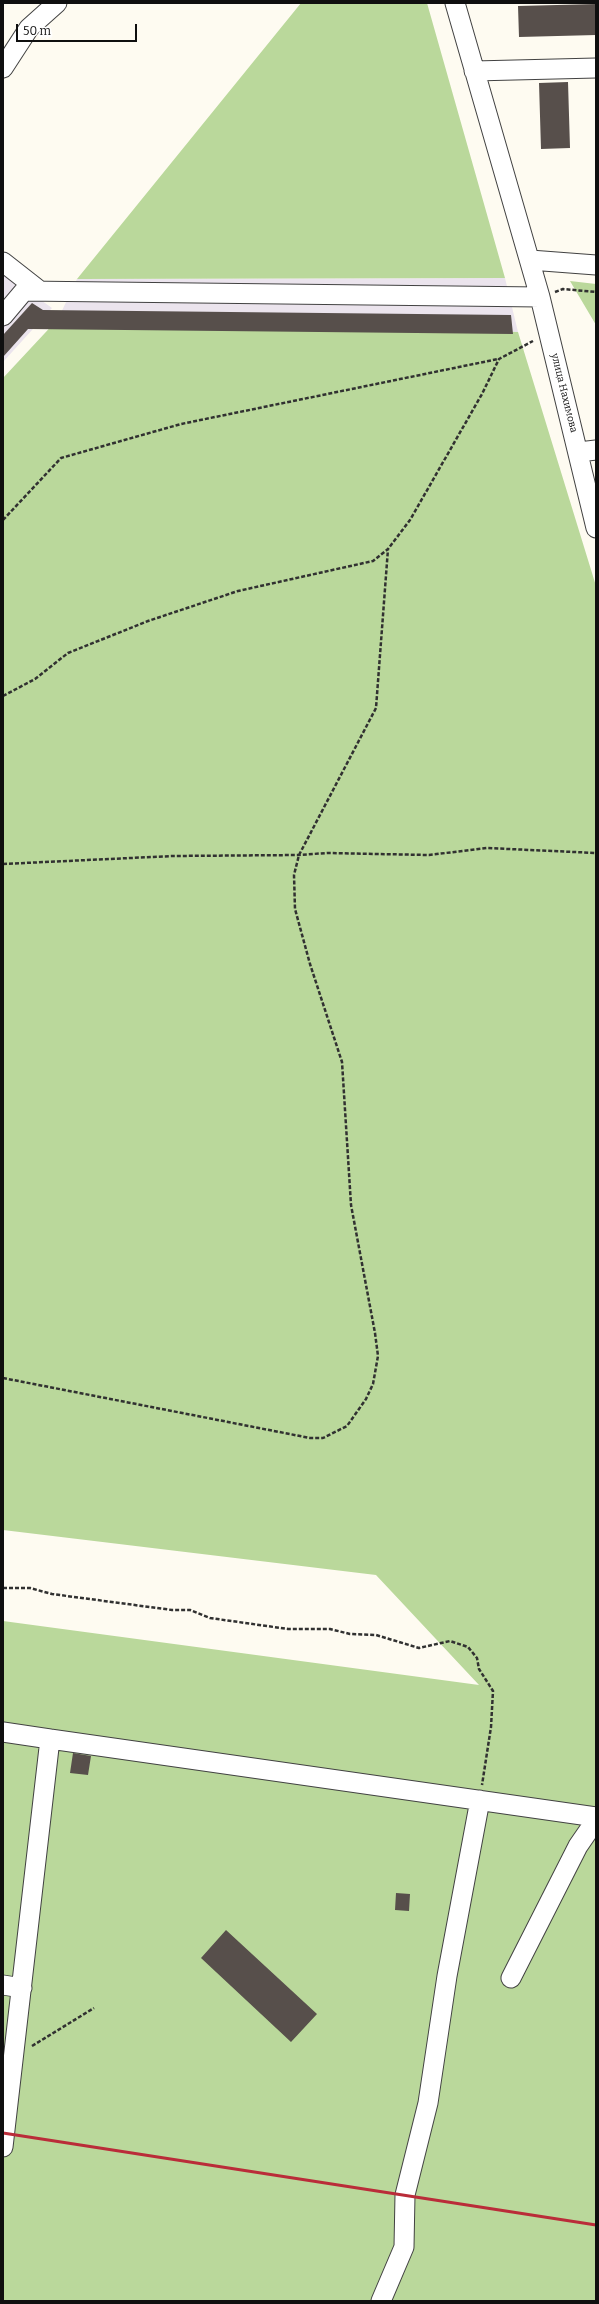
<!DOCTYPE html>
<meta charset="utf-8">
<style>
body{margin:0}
#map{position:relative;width:599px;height:2304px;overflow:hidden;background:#fefbf1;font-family:Bitter,serif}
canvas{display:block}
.frame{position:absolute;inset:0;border:4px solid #0f0f0f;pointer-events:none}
.scale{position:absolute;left:16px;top:24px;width:121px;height:18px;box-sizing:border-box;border:2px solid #0f0f0f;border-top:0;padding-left:5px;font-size:12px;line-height:14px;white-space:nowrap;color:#0f0f0f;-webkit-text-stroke:3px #fff;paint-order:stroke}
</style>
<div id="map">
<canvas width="599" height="2304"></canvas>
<div class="frame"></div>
<div class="scale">50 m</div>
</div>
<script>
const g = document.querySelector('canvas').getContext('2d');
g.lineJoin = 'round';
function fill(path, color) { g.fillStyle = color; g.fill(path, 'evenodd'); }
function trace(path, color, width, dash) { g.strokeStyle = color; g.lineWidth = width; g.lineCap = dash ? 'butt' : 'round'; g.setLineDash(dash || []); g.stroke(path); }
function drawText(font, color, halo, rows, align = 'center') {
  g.font = font + ' Bitter,serif'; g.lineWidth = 4; g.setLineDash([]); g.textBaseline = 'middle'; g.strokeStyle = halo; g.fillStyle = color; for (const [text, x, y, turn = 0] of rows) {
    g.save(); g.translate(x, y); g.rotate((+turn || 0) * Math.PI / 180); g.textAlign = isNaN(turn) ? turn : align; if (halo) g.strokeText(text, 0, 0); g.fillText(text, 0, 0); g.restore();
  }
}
const industrial = new Path2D(`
 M3,273L52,308L3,362Z
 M505,278L518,332L58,319L77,279Z`);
const forest = new Path2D(`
 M301,3H427L505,278L77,279Z
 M570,281L596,284V325Z
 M58,319L518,332L596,586V2301H3V1621L479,1685L376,1575L3,1530V378Z`);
const building = new Path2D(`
 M596,4V35L519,37L518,6Z
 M568,82L570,148L541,149L539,83Z
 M32,303L43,310L511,315L513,334L28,329L3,357V335Z
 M73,1753L91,1756L88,1775L70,1773Z
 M396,1893L410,1894L409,1911L395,1910Z
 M226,1930L317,2014L291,2042L201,1958Z`);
const path = new Path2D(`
 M555,292L563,289L596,292
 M3,520L61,458L181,424L498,359
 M3,696L35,679L68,653L148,621L238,591L373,561L388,549L410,520L482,394L499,359L533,341
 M3,864L173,856L299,855L327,853L429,855L487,848L596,853
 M3,1378L310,1438H323L347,1426L366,1399L373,1384L378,1356L375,1333L351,1205L342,1062L310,964L295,909L294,875L299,855L376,708L388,549
 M3,1588H30L52,1594L172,1610H190L210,1618L288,1629H330L350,1634L376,1635L419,1648L450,1641L468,1647L477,1658L479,1669L493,1691L491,1727L482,1785
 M32,2046L94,2008`);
const minor = new Path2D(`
 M455,3L540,297L596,528
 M3,68L29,28L57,3
 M474,71L596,68
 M530,260L596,265
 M3,262L40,291
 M3,316L24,291L540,297
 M579,452L596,450
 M3,1732L50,1739
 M511,1978L578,1846L596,1820
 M3,1985L22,1988
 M3,2147L50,1739L596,1817
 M381,2301L404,2247L405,2195L428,2103L447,1976L480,1800`);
const rail = new Path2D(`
 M3,2133L596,2225`);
const streetNames = [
 ["улица Нахимова",564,393,76]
];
fill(industrial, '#ebe4ed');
fill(forest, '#bad89b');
fill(building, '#574f4b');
trace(minor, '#424242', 21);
trace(path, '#313131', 2.5, [4, 2]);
trace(minor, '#fff', 19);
trace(rail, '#ba2c39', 3);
drawText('10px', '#0f0f0f', '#fff', streetNames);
</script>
